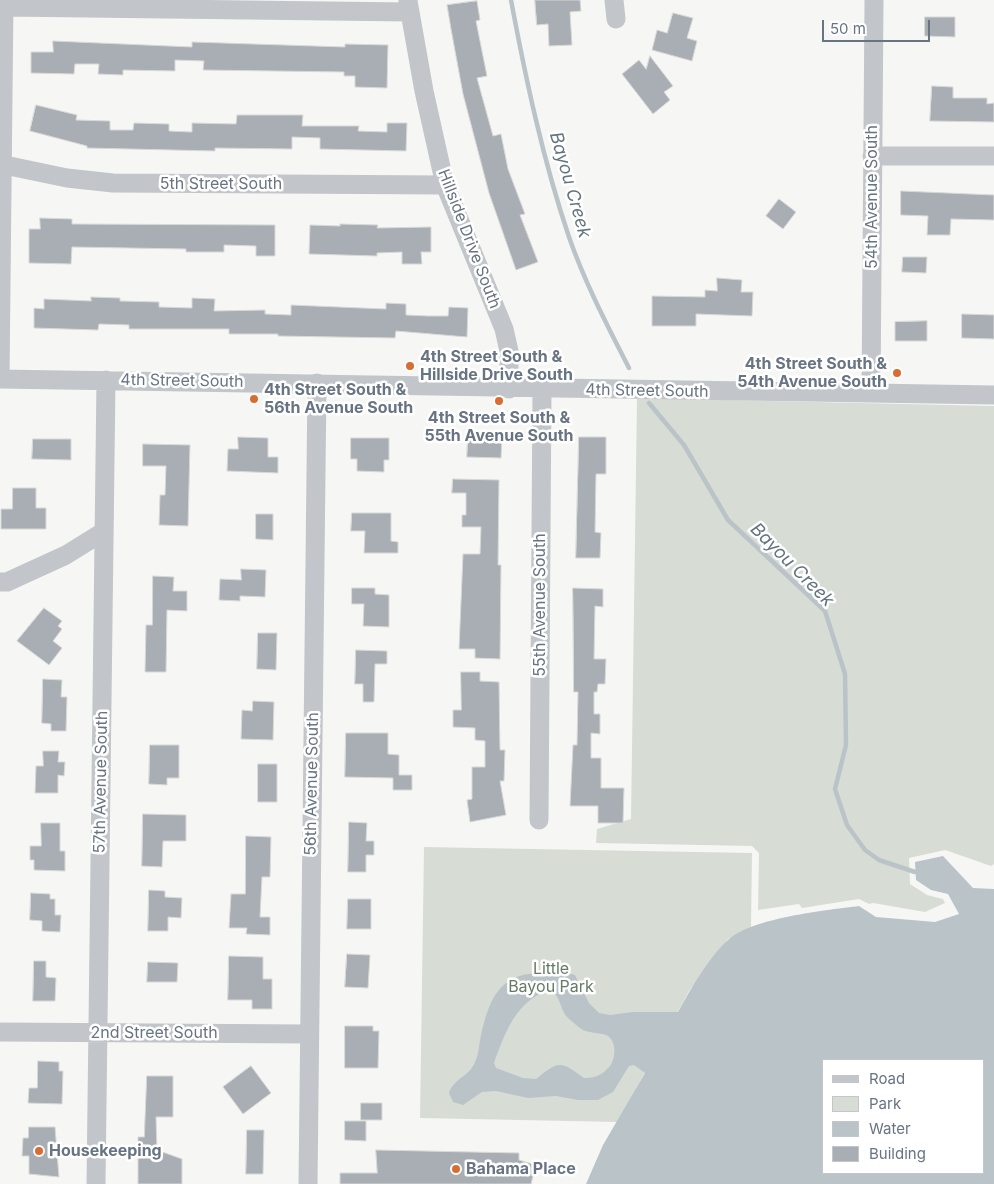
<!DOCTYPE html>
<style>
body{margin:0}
#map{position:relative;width:994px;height:1184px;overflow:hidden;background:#f6f7f4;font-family:Inter,sans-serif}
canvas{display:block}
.legend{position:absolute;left:822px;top:1059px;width:162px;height:115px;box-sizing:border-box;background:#fff;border:1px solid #c3c7cd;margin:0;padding:6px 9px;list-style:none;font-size:15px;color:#687383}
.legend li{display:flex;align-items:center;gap:10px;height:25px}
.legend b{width:25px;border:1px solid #c3c7cd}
.scale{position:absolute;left:822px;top:20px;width:108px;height:22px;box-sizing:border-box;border:2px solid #687383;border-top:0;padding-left:6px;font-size:15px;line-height:18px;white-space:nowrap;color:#687383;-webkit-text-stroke:4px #fff;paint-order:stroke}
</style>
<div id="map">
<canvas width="994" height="1184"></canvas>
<ul class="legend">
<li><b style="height:6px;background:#c2c5c9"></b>Road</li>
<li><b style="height:14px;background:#d7ddd5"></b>Park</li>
<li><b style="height:14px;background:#bac3c8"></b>Water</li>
<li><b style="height:14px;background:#a9aeb5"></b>Building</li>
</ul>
<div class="scale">50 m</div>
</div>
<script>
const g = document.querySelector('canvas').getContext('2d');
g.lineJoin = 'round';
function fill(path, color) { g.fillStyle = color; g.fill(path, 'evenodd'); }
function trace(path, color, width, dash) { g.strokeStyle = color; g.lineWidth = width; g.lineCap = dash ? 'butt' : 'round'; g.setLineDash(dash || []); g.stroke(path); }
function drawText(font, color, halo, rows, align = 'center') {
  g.font = font + ' Inter,sans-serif'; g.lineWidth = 5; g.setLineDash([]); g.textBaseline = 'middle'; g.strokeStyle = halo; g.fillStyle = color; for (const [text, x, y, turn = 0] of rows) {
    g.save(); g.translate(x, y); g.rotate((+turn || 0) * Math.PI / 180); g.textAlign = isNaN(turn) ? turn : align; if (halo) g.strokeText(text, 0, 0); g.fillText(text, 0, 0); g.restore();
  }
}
const green = new Path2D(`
 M637,398L994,406V864L991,866L945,850L909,858L910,884L927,895L943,899L945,903L925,912L873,903L869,904L859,899L802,908L799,904L758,910L759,853L752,846L596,843L597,829L631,819Z
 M424,847L752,853L751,927L728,939L689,991L618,1122L420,1118Z`);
const water = new Path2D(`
 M943,856L973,888L994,889V1184H586L603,1145L645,1073L634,1065L629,1066L613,1092L598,1100H578L556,1096L528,1098L496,1091L482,1092L463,1105L453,1102L449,1093C454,1078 469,1077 475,1062C479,1054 479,1044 481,1035C489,1001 498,975 537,973C550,972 562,971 575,975L589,1003L599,1013L610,1015L633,1012H678C690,990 709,957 728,940C751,918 827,910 859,906L876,917L935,922L959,914L948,894L931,890L916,880L915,862ZM549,990C562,996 559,1009 568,1018C573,1022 578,1027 583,1030C590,1033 599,1033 606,1035C617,1040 616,1058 610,1066C602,1075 596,1078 584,1078C561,1061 559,1060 536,1079L523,1078L496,1068L494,1063C505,1033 515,1002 549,990ZM983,1060V1173H823V1060Z`);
const stream = new Path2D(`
 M511,0C526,80 543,160 569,237C585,283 607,325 629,368
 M649,403L684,445L728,520L825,611L845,674L846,745L835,789L847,825L865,850L879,860L915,872`);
const building = new Path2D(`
 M535,0H580L581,11L570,12L572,45L549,46L548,24L537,25Z
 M477,1L480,20L476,21L487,76L477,78L493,136L501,134L508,169L525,214L520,215L538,262L516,270L489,193L463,94L451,29L447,5Z
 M673,13L693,18L687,38L697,41L692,61L652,50L657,30L667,33Z
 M925,17H955V37L925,36Z
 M53,41L192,47V42L345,47V44L388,45L387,88L355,87V76H344V72L203,70L204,61L175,60V71L123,70V75L98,74L99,64H75L74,74L31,73V52H53Z
 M650,56L673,86L664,92L670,100L653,114L622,74L639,60L646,69Z
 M932,86L953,87V98H987V104L994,103V122L930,121Z
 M36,105L77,115L76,120L110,121V130H133L134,123L169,124V131L192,132V123L236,124L237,115H303L302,126H359L358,131L387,132V123H407L406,151L320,149V138L292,137V149L215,148V151L87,148V146L30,131Z
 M901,191L994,195V220L951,219L950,235H927L928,216L901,215Z
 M779,199L796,212L783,229L766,216Z
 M40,218L72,219V224L275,225V256H256V246L224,245V252H186V249L72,247L71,264L29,263V229H40Z
 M340,224L378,225L377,228L431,227V252H421L422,264H402V252L377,253V256L309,254L310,225L340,226Z
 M903,257H927L926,273L902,272Z
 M717,278L742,280L741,292H753L752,316L696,314V326H652V296L705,297V290L717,291Z
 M91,297L120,298V301L159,302V307L192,308V298L215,299L214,311L265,310V314L291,315V305L386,309V303L406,304V315L428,316H448L449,307L468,308L467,337L396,331L395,338L278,336V334H229V329H129V325L99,324L98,330L34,328V308L44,309V299L91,301Z
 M962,314L994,315V339L962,338Z
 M927,321V341H895V322Z
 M238,437L268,438V457H278V473L227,471L228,449H238Z
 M468,437L502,438L501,458L467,457Z
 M579,437H606V474H596L595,532L601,533L600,558H576Z
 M351,438H389V460H384V472L357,471V459H351Z
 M33,439H71V460L32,459Z
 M143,444L190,445L188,526L159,525L160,495H165L166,466H143Z
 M453,479L499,480L498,565H501L500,659L475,658V649H459L463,554H480L481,527H462V515H466V493H452Z
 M13,488H36V508H46V529H1V509H12Z
 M352,513H391V541L398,542V553H364L365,531H351Z
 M256,514H273V540L256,539Z
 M241,569L266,570L265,597L240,596V601L219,600L220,579L241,580Z
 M153,576L174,577L173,591H187V611L167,610L166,672H145L146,625H152Z
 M352,588H375V594L389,595V627L363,626L364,604H352Z
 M573,588L603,589V607L595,606L594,659H606L605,684H598L597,692H594V714H600V734L591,733V758H601V788H624L623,823H598V806H570L573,745H577L578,692H574Z
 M44,608L62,621L58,626L62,629L53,641L62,648L49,665L17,641Z
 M258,633H277L276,670L257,669Z
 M356,650L387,651V664H375L374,702H363V684H355Z
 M461,672H480V681L499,682L500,750H505L504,781H500L506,815L470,822L467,800L472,799V767H485V741L475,740V728L453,727V710H461Z
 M43,679L62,680L61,697H67L66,731H51V724L42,723Z
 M253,701L274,702L273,740L241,739L242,710L252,711Z
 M346,733H388V754L399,755V775H412V790H393V778L345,777Z
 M150,745H179V778H167V785L149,784Z
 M43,751H59L58,762H65L64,776L58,775V793H35L36,766H43Z
 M258,764H277V802H258Z
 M143,814L186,815V841H163L162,867L142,866Z
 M349,822L367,823L366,841H374V855H366V872H348Z
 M41,823H60V851H65V871L34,870V860H30V846H41Z
 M246,836L271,837L270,877H262L260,917H270V935L246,934L247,928H229L231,894H245Z
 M149,890L165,891V897L182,898L181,918L168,917V931H148Z
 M31,893L50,894V899H55V915H61L60,932L42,931V921L30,920Z
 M348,899H371V929H347Z
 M347,954L370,955L368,988L345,987Z
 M229,956L263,957V979H272V1009H252V1000H228Z
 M34,961H46V977L56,978L55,1001H33Z
 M148,962L178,963L177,982H147Z
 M345,1026H373V1031H379L378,1068H345Z
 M38,1061L59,1062V1071H63L62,1104L28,1103L29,1088H37Z
 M251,1066L271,1093L243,1114L223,1087Z
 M147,1076H173V1117H156L157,1150L182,1159V1184H138V1137H144Z
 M361,1103H382V1120H361Z
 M345,1121H366V1141L345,1140Z
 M29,1127H55L59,1177L29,1174V1156H22L23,1138H28Z
 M247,1130H264L263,1174H246Z
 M376,1150L519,1153V1160L536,1165L531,1184H340V1173H377Z`);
const minor = new Path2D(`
 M614,0L616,19
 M408,1L424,91L445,185L504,329L509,351V389
 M4,7L409,12
 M872,156H994
 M0,164L67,178L113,183L445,185
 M0,379L994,395
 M0,379L4,0
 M871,393L874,0
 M0,582H7L66,555L103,532
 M539,820L542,389
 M0,1032L309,1034
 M96,1184L106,380
 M308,1184L317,383`);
const markers = [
 [410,366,5,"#d76d33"],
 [897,373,5,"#d76d33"],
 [254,399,5,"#d76d33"],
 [499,401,5,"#d76d33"],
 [39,1151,5,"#d76d33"],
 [456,1169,5,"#d76d33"]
];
const streetNames = [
 ["5th Street South",221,184],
 ["54th Avenue South",872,197,-90],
 ["Hillside Drive South",469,239,69],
 ["4th Street South",182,381,1],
 ["4th Street South",647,391,1],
 ["55th Avenue South",540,605,-90],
 ["57th Avenue South",101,782,-89],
 ["56th Avenue South",312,784,-89],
 ["2nd Street South",154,1033]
];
const poiNames = [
 ["4th Street South &",420,357],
 ["Hillside Drive South",420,375],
 ["4th Street South &",887,364,"right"],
 ["54th Avenue South",887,382,"right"],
 ["4th Street South &",264,390],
 ["56th Avenue South",264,408],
 ["4th Street South &",499,418,"center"],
 ["55th Avenue South",499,436,"center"],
 ["Housekeeping",49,1151],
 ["Bahama Place",466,1169]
];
const parkNames = [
 ["Little",551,969],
 ["Bayou Park",551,987]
];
const waterNames = [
 ["Bayou Creek",570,185,74],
 ["Bayou Creek",792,565,45]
];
fill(green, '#d7ddd5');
fill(water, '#bac3c8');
trace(stream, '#bac3c8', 4.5);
fill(building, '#a9aeb5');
trace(building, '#d8d8d6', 1);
trace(minor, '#c2c5c9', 19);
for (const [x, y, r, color] of markers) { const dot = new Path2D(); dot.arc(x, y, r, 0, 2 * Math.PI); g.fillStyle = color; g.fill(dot); trace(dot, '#fff', 2); }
drawText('16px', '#687383', '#fff', streetNames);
drawText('bold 16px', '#687383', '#fff', poiNames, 'left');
drawText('16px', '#687a66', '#fff', parkNames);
drawText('italic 18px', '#63747f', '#fff', waterNames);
</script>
